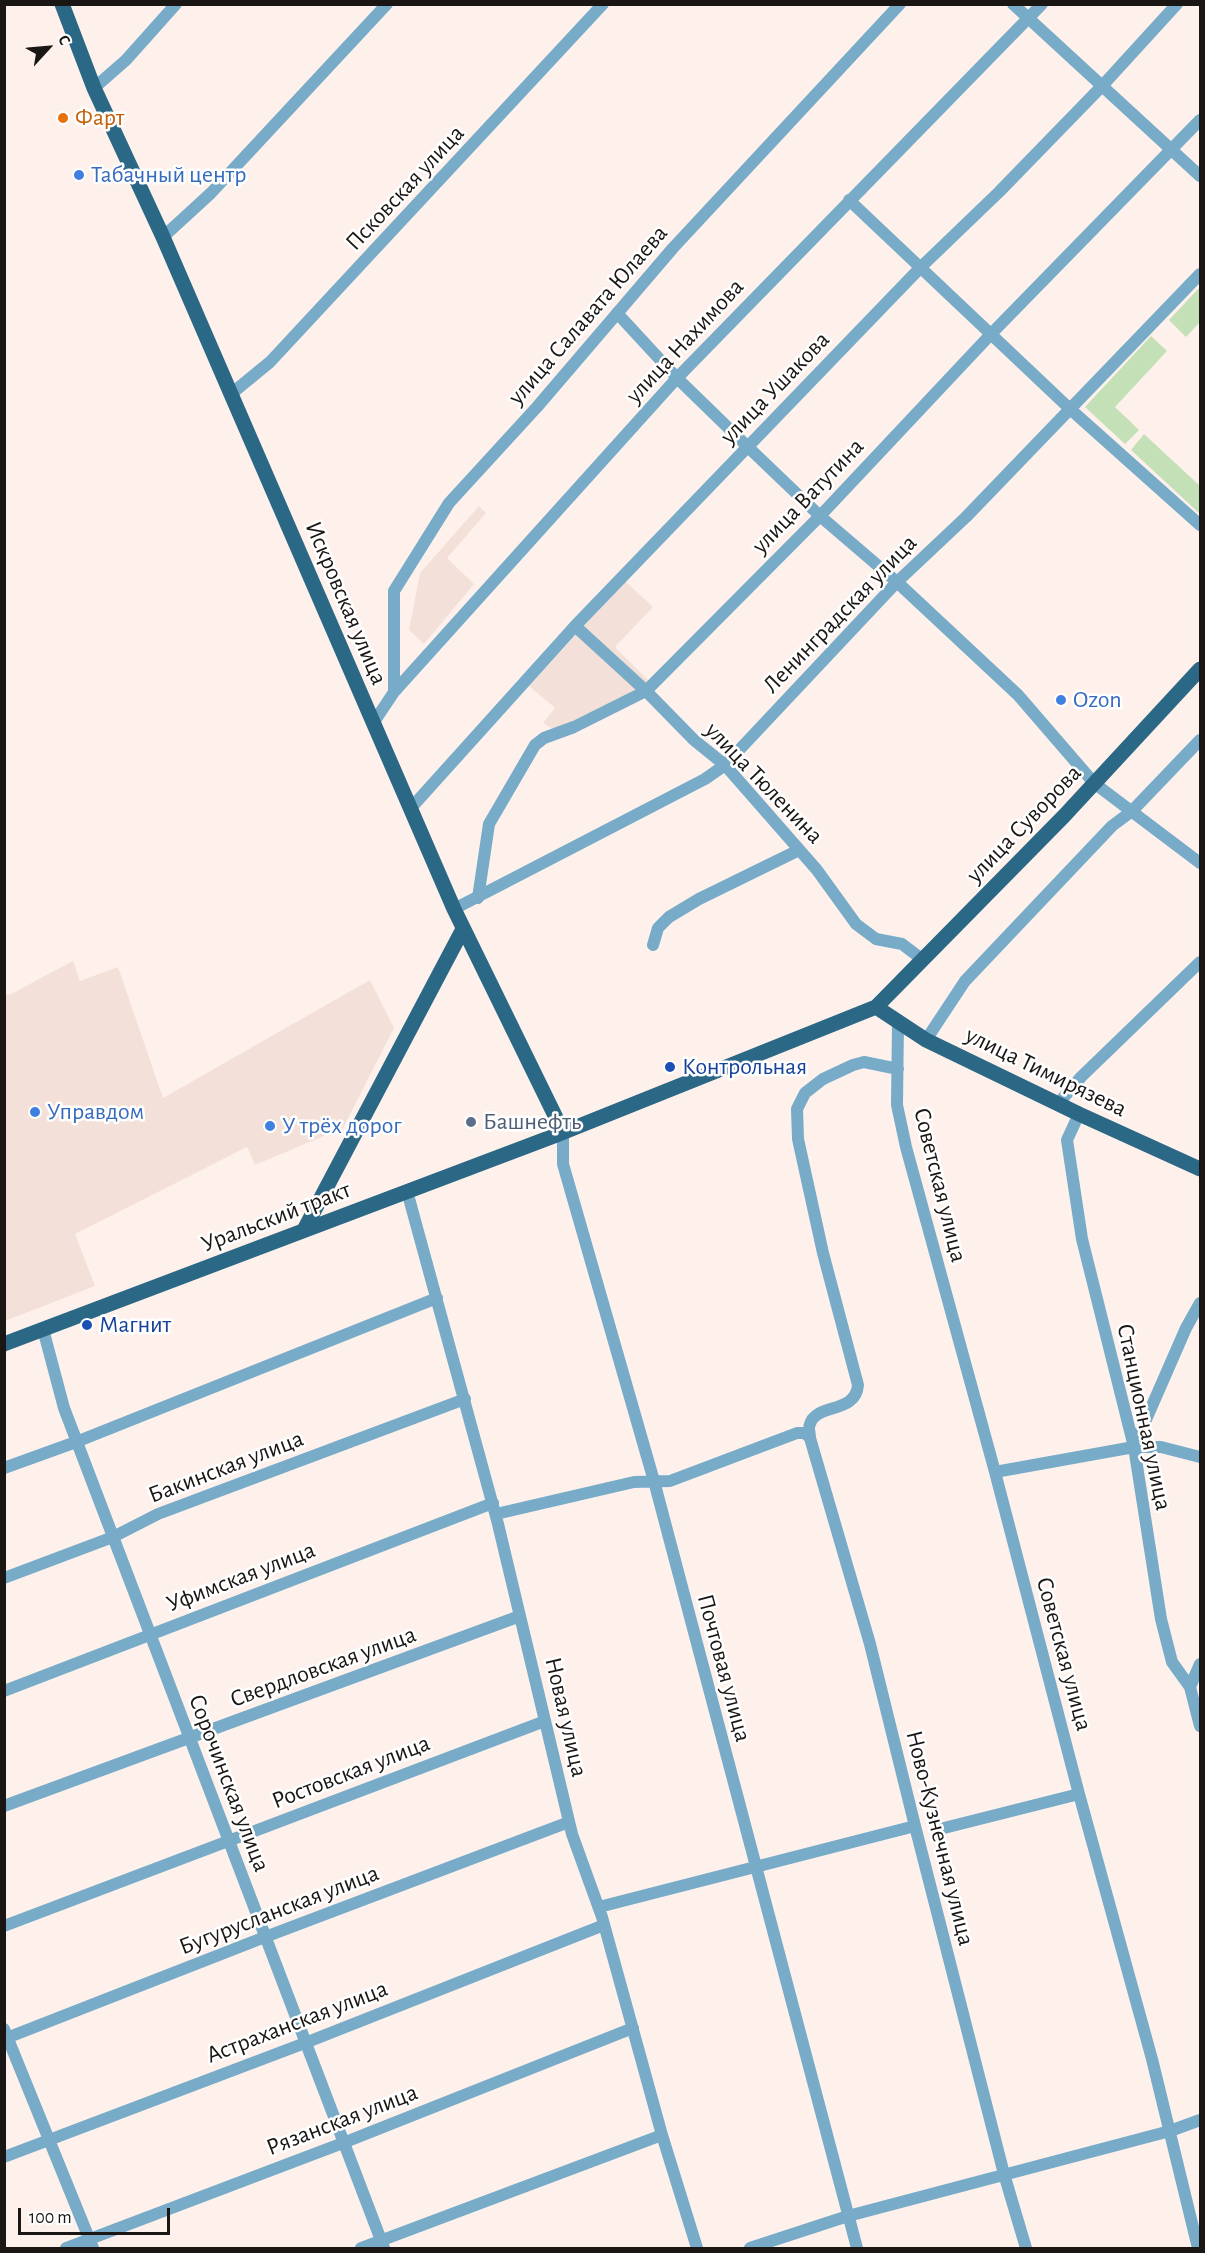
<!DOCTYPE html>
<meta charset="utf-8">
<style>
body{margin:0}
#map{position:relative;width:1205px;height:2253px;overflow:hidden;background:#fef1ec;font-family:"Alegreya Sans",sans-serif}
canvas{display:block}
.frame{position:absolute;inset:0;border:6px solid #1a1614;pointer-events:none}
.north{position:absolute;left:18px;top:18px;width:60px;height:60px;-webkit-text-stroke:4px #fff;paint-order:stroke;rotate:64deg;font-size:16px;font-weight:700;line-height:24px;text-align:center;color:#1a1614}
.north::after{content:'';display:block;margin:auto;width:21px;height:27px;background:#1a1614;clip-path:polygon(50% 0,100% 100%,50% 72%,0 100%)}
.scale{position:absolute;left:18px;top:2208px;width:152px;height:27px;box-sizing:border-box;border:3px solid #1a1614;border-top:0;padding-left:8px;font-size:18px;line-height:21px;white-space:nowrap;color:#1a1614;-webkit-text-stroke:4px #fff;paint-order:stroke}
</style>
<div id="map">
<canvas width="1205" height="2253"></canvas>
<div class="frame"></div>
<div class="north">С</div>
<div class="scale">100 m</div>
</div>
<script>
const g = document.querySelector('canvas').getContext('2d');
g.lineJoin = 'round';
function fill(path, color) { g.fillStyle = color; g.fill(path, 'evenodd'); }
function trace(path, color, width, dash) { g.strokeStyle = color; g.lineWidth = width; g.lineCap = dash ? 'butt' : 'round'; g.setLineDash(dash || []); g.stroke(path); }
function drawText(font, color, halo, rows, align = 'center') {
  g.font = font + ' "Alegreya Sans",sans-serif'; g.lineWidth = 5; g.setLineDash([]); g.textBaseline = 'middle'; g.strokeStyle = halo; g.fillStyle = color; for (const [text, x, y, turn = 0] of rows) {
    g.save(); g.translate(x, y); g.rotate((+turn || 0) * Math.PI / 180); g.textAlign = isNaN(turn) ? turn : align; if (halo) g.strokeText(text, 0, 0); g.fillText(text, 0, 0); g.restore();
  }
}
const built = new Path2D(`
 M479,506L486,513L447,558L474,584L424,644L409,630L420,573Z
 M625,581L653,607L615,647L649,681L643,688L555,730L543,723L555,708L529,686Z
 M73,961L80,981L118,967L163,1098L370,980L394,1028L343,1128L255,1165L247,1147L75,1234L95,1286L5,1321V995L11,994Z`);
const green = new Path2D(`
 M1200,287V322L1186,337L1169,320Z
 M1151,336L1167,351L1115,407L1139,430L1125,444L1085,407Z
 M1144,434L1200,486V514L1131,450Z`);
const minor = new Path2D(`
 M1013,4L1200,176
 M94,88L126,60L176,4
 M849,200L1069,408L1200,525
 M163,237L211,193L387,4
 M617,313L677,378L748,447L820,516L897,582L1018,695L1094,783L1200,863
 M231,394L270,362L603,4
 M575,626L646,691L694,740L725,765L817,870L856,924L876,939L902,944L923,960
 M394,692V591L449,503L537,407L673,248L900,4
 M374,722L394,692L677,378L1042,4
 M411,808L575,626L921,267L999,192L1103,85L1177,4
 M478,898L489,824L535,745L544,738L574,727L646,691L820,516L992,333L1200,120
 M454,909L705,779L725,765L897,582L966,517L1200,274
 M653,945L658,928L669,917L699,899L799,850
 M898,1023L897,1105L906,1147L995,1472L1079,1794L1152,2059L1198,2248
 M926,1040L965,981L1112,826L1132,811L1200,740
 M898,1069L864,1062L853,1065L823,1079L805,1093L797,1109L798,1139L823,1253L858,1385C856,1414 816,1403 810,1424C808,1427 810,1434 810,1438L870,1644L915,1826L1004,2174L1026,2248
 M1058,1104L1081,1077L1200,962
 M1079,1114L1067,1140L1082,1239L1134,1447L1161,1619L1172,1662L1190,1687L1200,1726
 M563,1132V1164L654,1481L857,2248
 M407,1191L498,1524L572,1834L602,1917L662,2135L697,2248
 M43,1329L64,1408L384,2248
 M1134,1447L1186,1328L1200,1303
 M4,1468L76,1442L437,1298
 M995,1472L1134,1447H1161L1200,1457
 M496,1514L634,1482L670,1481L797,1433H805L810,1438
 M4,1578L113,1537L158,1514L465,1399
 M1190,1687L1200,1664
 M4,1691L493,1503
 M4,1806L520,1616
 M940,1829L1079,1794
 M599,1907L915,1826
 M4,1926L545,1721
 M4,2029L93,2248
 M4,2039L265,1937L569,1822
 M4,2157L305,2043L604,1925
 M66,2248L343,2143L633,2028
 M361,2248L662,2135
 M750,2248L848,2216L1170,2131L1200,2120`);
const major = new Path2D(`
 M62,4L94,88L163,237L454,909L563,1132
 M876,1007L926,1040L1079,1114L1200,1169
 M304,1230L463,929
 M4,1344L554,1136L876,1007L1064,816L1200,669`);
const markers = [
 [63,118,6,"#e8710a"],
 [79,175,6,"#3f7fe0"],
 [1061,700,6,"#3f7fe0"],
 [670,1067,6,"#1a4fb4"],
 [35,1112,6,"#3f7fe0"],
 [471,1122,6,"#5c6f8a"],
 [270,1126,6,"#3f7fe0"],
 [87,1325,6,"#1a4fb4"]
];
const foodNames = [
 ["Фарт",75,118]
];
const shopNames = [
 ["Табачный центр",91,175],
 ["Ozon",1073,700],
 ["Управдом",47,1112],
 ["У трёх дорог",282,1126]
];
const streetNames = [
 ["Псковская улица",405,188,-47],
 ["улица Салавата Юлаева",588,315,-49],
 ["улица Нахимова",685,341,-47],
 ["улица Ушакова",775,388,-46],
 ["улица Ватутина",808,496,-46],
 ["Искровская улица",346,603,67],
 ["Ленинградская улица",840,614,-46],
 ["улица Тюленина",764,783,46],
 ["улица Суворова",1024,824,-46],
 ["улица Тимирязева",1046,1072,26],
 ["Советская улица",940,1185,76],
 ["Уральский тракт",276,1217,-21],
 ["Станционная улица",1144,1417,78],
 ["Бакинская улица",226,1467,-21],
 ["Уфимская улица",241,1577,-21],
 ["Советская улица",1064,1654,75],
 ["Свердловская улица",323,1667,-20],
 ["Почтовая улица",724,1668,75],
 ["Новая улица",566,1717,77],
 ["Ростовская улица",351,1772,-21],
 ["Сорочинская улица",229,1783,69],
 ["Ново-Кузнечная улица",940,1838,76],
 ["Бугурусланская улица",279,1910,-21],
 ["Астраханская улица",297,2022,-21],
 ["Рязанская улица",342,2120,-21]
];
const transitNames = [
 ["Контрольная",682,1067],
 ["Магнит",99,1325]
];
const serviceNames = [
 ["Башнефть",483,1122]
];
fill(built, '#f3e0d8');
fill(green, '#c3e0b7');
trace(minor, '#77abc8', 12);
trace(major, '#2b6886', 15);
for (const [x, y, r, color] of markers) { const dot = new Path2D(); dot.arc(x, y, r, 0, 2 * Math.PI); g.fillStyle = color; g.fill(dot); trace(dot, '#fff', 2); }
drawText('24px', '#c56008', '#fff', foodNames, 'left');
drawText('24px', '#366cbe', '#fff', shopNames, 'left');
drawText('24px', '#1a1614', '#fff', streetNames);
drawText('24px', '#164399', '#fff', transitNames, 'left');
drawText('24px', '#4e5e75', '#fff', serviceNames, 'left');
</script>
